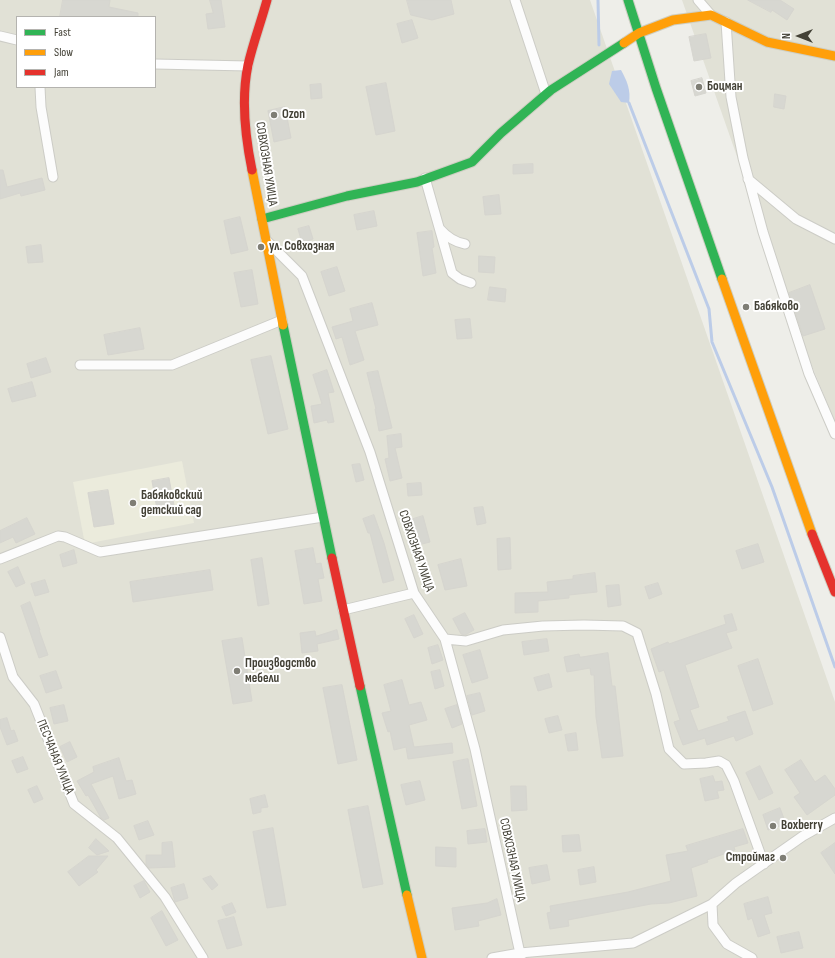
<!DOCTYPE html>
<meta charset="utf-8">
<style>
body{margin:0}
#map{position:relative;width:835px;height:958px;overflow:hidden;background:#eeeee9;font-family:"Sofia Sans Condensed",sans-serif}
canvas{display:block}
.legend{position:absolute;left:16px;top:16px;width:140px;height:72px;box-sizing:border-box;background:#fff;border:1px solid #b4b3af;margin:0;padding:5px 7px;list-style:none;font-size:12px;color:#434136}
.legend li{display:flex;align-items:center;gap:8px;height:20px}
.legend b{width:20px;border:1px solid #b4b3af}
.north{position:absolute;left:779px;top:16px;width:40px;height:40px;-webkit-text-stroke:3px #fff;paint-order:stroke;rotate:270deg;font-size:11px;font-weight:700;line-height:16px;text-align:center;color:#434136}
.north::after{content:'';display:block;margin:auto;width:14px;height:18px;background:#434136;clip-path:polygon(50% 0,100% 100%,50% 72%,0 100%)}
</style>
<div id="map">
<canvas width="835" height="958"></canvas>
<ul class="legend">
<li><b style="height:5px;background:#30b455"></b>Fast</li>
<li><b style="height:5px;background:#ff9f0a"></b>Slow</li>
<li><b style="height:5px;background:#e5322d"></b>Jam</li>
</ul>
<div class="north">N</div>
</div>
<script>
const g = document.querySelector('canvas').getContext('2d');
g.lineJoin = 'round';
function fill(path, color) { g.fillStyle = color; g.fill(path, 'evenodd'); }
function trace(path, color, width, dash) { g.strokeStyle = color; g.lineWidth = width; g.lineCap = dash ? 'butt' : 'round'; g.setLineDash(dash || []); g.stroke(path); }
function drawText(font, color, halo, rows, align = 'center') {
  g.font = font + ' "Sofia Sans Condensed",sans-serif'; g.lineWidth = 4; g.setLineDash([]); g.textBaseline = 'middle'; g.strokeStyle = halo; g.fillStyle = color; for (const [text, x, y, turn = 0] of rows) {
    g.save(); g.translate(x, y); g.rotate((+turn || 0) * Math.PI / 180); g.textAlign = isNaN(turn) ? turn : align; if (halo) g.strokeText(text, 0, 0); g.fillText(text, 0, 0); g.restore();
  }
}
const residential = new Path2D(`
 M0,0H590L835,702V958H0ZM17,17H155V87H17Z
 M682,0H835V422L804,347Z`);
const education = new Path2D(`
 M182,461L194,523L85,544L73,482Z`);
const water = new Path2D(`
 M621,70C627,81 631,90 629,103L621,102L609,84L612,71Z`);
const stream = new Path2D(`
 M598,0L599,45
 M629,103L709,309L712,342L772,487L835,667`);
const building = new Path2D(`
 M63,0H110L109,7L138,13V17H60Z
 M210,0H221L225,27L208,29L206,14L213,13Z
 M407,0H451L454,14L432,20L411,15Z
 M748,0H780L794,9L787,20L772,10L771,12Z
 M412,20L418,38L402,43L397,24Z
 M706,34L711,58L694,61L689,37Z
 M702,78L706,93L695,96L691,81Z
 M386,83L395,131L376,135L366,87Z
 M321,84L322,98L311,99L310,85Z
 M775,94L786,96L784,109L774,107Z
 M285,107L291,138L274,142L268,111Z
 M533,164V173L513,174V165Z
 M0,170H3L7,187L42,178L45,190L21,196L20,193L0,199Z
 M499,195L501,214L485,215L483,197Z
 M374,211L377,226L357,230L354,215Z
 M240,217L248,250L231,254L224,221Z
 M309,226L313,239L302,243L298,229Z
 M432,231L434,247L432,248L436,273L423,276L417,233Z
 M41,245L43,262L28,263L26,247Z
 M479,256L495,257L494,273L479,272Z
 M337,267L345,291L329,296L321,272Z
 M252,270L258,304L241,307L234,273Z
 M810,285L825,329L803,336L789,293Z
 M490,287L506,289L505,302L488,300Z
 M372,303L378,325L355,331L364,360L350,365L342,337L336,339L332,327L353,321L350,309Z
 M470,319L472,338L457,339L455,320Z
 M140,328L144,349L108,355L104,335Z
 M271,356L288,429L268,434L251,360Z
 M46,358L51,372L31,378L27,364Z
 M327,370L334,392L328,393L334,422L328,423L327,420L314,423L311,406L322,404L313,375Z
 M378,371L392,428L379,431L375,409H376L367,373Z
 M32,382L36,396L12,402L8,389Z
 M401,434L402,447L395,448L402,478L390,481L385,459L389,458L387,436Z
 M360,464L364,480L356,482L352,465Z
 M169,478L175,511L158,515L152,481Z
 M421,483L422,495L408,496L407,484Z
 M108,490L114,524L94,527L88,493Z
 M483,507L486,523L477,525L474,508Z
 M374,515L384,543L394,580L383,583L370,533H368L363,519Z
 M423,516L430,542L414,546L407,521Z
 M27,518L35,534L16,543L13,537L0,543V531Z
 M510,538L511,569L498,570L497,539Z
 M758,544L764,562L742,569L736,551Z
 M313,548L316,564L321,563L324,578L318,579L322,601L304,604L295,551Z
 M74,550L77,563L63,567L60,555Z
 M262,558L269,604L258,606L251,560Z
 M461,559L467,586L445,590L438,565Z
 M18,567L25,583L16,587L8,572Z
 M210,570L213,590L133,602L130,582Z
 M595,573L597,592L569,595V598L538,601V612L515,613V593L548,592L547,582L573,579V576Z
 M45,580L49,592L35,596L31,584Z
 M658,583L662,594L649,599L645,587Z
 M619,585L621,605L608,607L606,586Z
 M30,602L40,630H39L48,655L39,658L21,606Z
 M465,613L474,630L465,635L461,634L453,619Z
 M732,614L737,630L726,633L732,648L685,665L699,707L690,710L698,731L729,721L727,717L745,711L753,734L736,741L734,736L707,745L705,738L683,745L674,722L680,720L671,692L664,670L659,672L651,649L668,642L669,644L726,624L724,616Z
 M414,615L423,634L414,638L405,619Z
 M337,630L339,639L317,644L318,651L302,653L300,633L315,631L316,636Z
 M242,638L252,701L233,704L222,641Z
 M547,639L549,651L524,655L522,642Z
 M438,645L443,660L432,664L428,648Z
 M480,650L488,678L472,683L463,655Z
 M608,653L612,686H615L623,756L602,758L596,717L594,675H591L590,668L567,672L564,657L579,654L580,657Z
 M758,659L773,704L753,711L738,666Z
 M440,670L444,686L435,689L431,672Z
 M56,671L62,688L46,693L40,676Z
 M549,674L552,687L538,691L534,678Z
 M402,680L409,705L421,702L427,720L409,725L414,747L452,743L453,753L408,759L406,747L394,750L390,731L388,732L382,713L391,711L384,685Z
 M342,685L357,760L338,764L323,688Z
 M480,693L485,711L472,715L467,696Z
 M64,705L68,721L54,724L50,708Z
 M457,705L462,724L452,728L445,709Z
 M558,716L562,730L549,733L545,719Z
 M7,718L11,731L14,730L18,741L7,745L0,727V720Z
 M576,733L578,750L568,751L565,735Z
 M70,742L77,757L67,762L60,747Z
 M23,757L28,769L17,773L12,761Z
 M119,758L126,781L132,780L136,794L119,799L113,776L91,784L109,818L104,820L101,818L88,795L86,796L77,781L94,772L93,767Z
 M468,759L477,806L462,809L453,762Z
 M801,760L815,782L825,775L835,789V795L807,815L794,797L800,793L785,770Z
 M760,766L773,793L759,800L746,773Z
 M713,776L715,782L722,781L724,790L717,791L719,798L705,801L700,779Z
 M420,781L425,800L406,805L401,785Z
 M37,786L43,799L34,803L28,790Z
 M511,786H526L527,810L512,811Z
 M265,795L268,807L261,808V812L253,814L250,799Z
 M368,806L383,884L363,888L348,810Z
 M780,808L786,824L768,830L763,815Z
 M148,821L154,835L139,840L134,826Z
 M273,828L286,905L267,908L253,832Z
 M485,829L487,842L468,844L467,831Z
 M743,829L748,843L734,847L735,850L707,860L708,862L691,868L697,896L669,903L651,904L568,920L569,926L550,929L547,913L551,912L550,906L628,892L671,881L666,855L688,851L686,846Z
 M579,835L581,851L563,852L562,836Z
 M96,839L109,851L97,855L89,848Z
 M172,842L175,867L149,868L146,864V855H162V843Z
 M835,843V874L821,853Z
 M436,847L456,848V867L436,866Z
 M89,856H108L96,870L98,872L79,886L68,872Z
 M547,865L550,880L532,884L529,868Z
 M594,867L596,882L580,885L578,870Z
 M211,876L218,885L212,890L203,879Z
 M144,881L150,892L140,898L134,886Z
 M184,884L188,898L175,902L171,888Z
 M768,897L772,913L764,915L770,933L758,937L752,918L748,920L744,904Z
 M497,899L501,915L478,921L479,926L455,930L452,908L487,903Z
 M232,903L236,912L226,916L222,907Z
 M162,911L178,940L166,946L151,918Z
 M234,917L242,945L227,949L218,921Z
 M799,932L803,948L781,953L777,937Z`);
const street = new Path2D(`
 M515,0L546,94
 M698,0L711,15
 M726,22L731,97L743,158L763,232L809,374L835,434
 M0,36L17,40
 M155,64L248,66
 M40,87L41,107L53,177
 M425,178L452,273L460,279L471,283
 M748,179L796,219L835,239
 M440,229C447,237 454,242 465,244
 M266,240L302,276L370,452L414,593L445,639L475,749L521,958
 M80,365H172L282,320
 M0,559L58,536L65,537L100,552L323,517
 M343,610L414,593
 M0,637L13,677L34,704L74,804L117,838L165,897L203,958
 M445,639L466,641L503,630L543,626L584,625L623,626L637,633L656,694L669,749L684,764L706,763L719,761L726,765L734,781L764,864
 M712,904L713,925L727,944L752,958
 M492,958L520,953L633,943L712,904L736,883L803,836L835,818`);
const fast = new Path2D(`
 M628,0L656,88L722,279
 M262,219L347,196L417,182L472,162L501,133L551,90L624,43
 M283,325L332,558
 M360,686L407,895`);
const slow = new Path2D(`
 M624,43L639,33L673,20L711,15L767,42L835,56
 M252,170L283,325
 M722,279L812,534
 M407,895L422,958`);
const jam = new Path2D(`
 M252,170C245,136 241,99 248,65C253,43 261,22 267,0
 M812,534L835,592
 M332,558L360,686`);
const markers = [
 [699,87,4,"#7f7e75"],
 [274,115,4,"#7f7e75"],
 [261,247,4,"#7f7e75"],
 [746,307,4,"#7f7e75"],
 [133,503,4,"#7f7e75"],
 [237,671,4,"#7f7e75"],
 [773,826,4,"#7f7e75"],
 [783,858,4,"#7f7e75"]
];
const poiNames = [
 ["Боцман",707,87],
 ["Ozon",282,115],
 ["ул. Совхозная",269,247],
 ["Бабяково",754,307],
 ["Бабяковский",141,496],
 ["детский сад",141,511],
 ["Производство",245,664],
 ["мебели",245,679],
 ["Boxberry",781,826],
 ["Строймаг",775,858,"right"]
];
const streetNames = [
 ["СОВХОЗНАЯ УЛИЦА",266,164,81],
 ["СОВХОЗНАЯ УЛИЦА",416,551,71],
 ["ПЕСЧАНАЯ УЛИЦА",55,757,68],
 ["СОВХОЗНАЯ УЛИЦА",512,860,78]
];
fill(residential, '#e1e1d6');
fill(education, '#ebebdc');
fill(water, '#bccce8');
trace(stream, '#bccce8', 3);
fill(building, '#d7d7d1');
trace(building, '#d6d5cf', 1);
trace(street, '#ccccc6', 11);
trace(fast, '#cecec2', 11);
trace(slow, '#cecec2', 11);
trace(jam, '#cecec2', 11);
trace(street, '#fcfcfc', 9);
trace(fast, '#30b455', 9);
trace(slow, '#ff9f0a', 9);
trace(jam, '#e5322d', 9);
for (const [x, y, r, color] of markers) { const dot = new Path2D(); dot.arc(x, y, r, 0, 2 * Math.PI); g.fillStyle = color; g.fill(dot); trace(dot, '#fff', 1.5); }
drawText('bold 13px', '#434136', '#fff', poiNames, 'left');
drawText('13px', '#434136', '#fff', streetNames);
</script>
